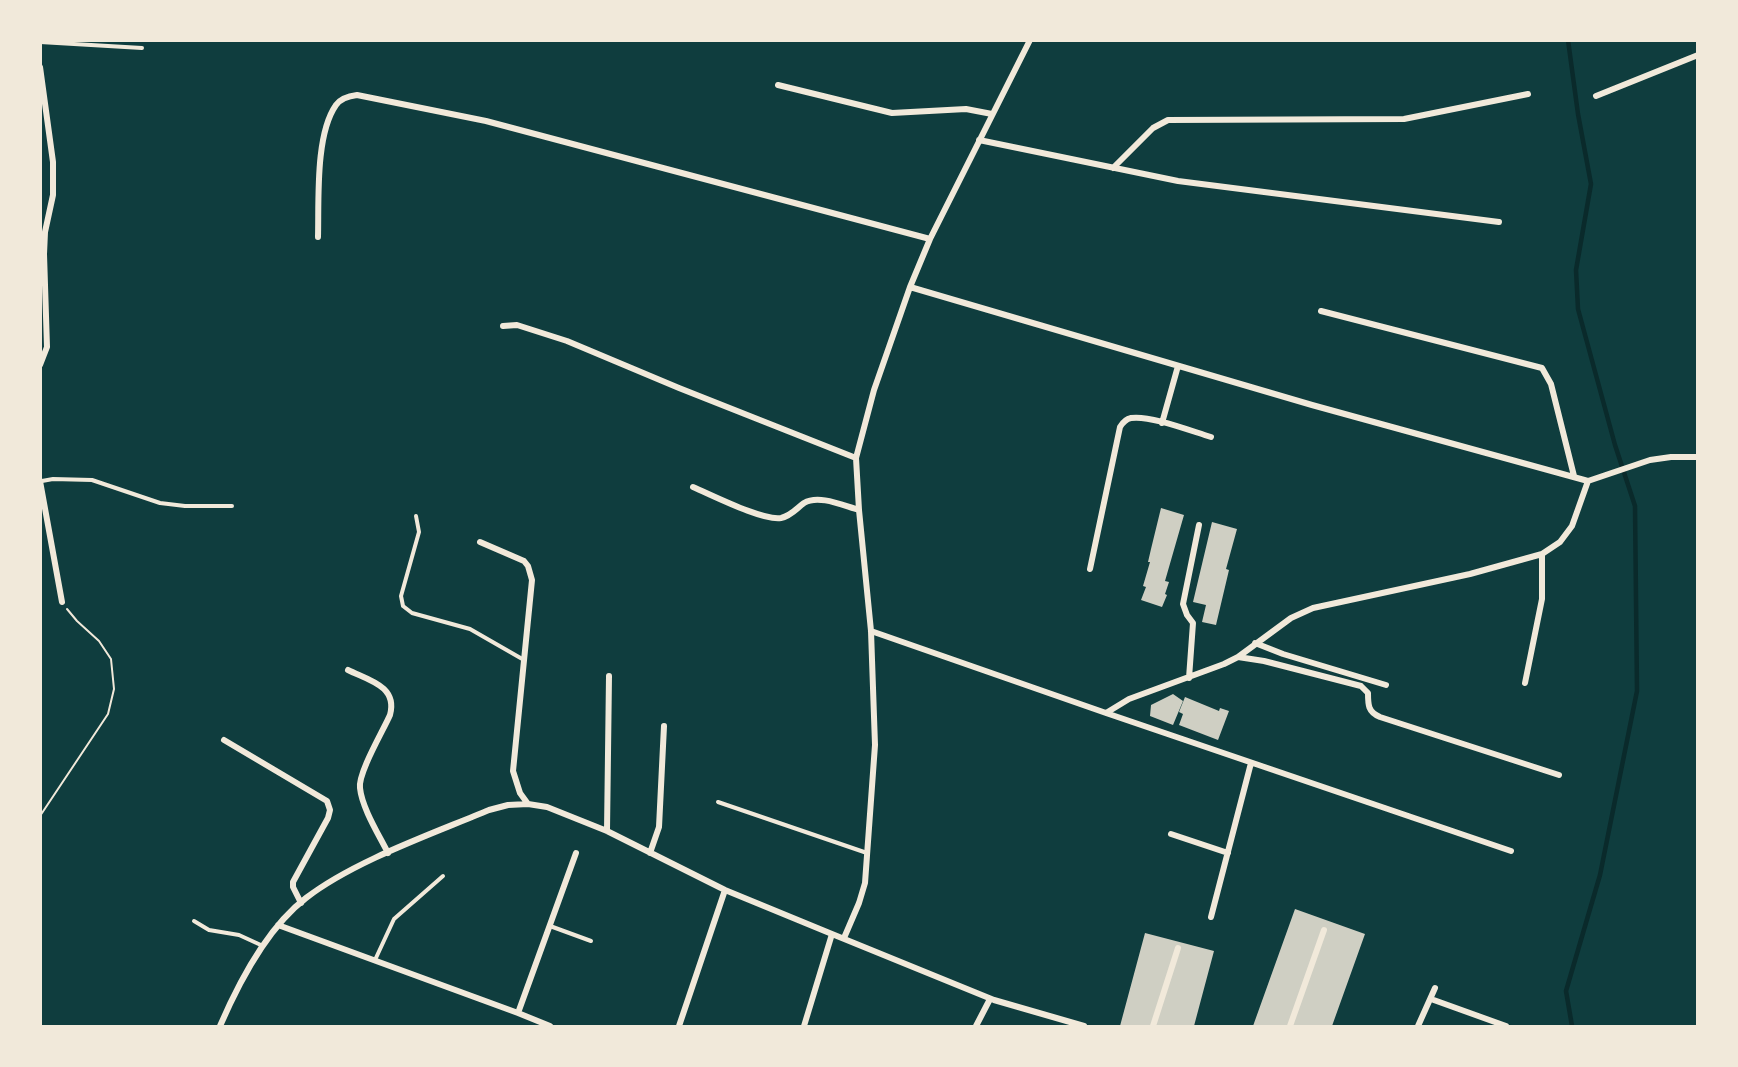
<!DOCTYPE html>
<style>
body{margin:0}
#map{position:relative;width:1738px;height:1067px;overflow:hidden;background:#0f3d3e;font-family:"Source Sans 3",sans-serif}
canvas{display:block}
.frame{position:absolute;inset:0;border:42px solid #f1e9da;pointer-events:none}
</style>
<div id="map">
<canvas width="1738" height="1067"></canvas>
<div class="frame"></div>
</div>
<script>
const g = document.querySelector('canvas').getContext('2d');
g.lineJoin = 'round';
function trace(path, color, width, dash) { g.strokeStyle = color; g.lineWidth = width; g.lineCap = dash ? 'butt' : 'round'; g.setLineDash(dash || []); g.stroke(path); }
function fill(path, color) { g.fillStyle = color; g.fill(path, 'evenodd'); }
const stream = new Path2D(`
 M1568,40L1578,114L1591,184L1576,270L1578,309L1615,445L1635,506L1637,691L1600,875L1566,991L1572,1026`);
const building = new Path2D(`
 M1161,508L1184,515L1165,581L1169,582L1165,594L1167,595L1162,607L1141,600L1146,587L1143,586L1150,562H1148L1151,549Z
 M1212,522L1237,529L1226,569L1229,570L1216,625L1202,622L1206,605L1193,602Z
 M1173,694L1183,701L1173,725L1150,716L1151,705Z
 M1185,697L1219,711L1220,708L1229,711L1218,740L1179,725L1183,714L1179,712Z
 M1295,909L1365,934L1332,1026H1253Z
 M1145,933L1214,951L1194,1026H1120Z`);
const path = new Path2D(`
 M40,816L108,714L114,689L111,659L99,641L77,621L67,609`);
const service = new Path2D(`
 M40,42L142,48
 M42,481L53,479L92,480L160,503L185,506H232
 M416,516L419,532L401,596L403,606L412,613L470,629L524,660
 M718,802L867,853
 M194,921L209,930L239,935L263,946
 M550,926L591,941
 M375,960L394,919L443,876`);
const minor = new Path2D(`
 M40,67L53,162V195L45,232L44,254L47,347L40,365
 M778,85L892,113L966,109L992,114
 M1596,96L1698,55
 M979,140L1178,181L1499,222
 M1113,168L1153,128L1168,120L1404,119L1528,94
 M318,237C319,201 315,135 336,105C341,98 349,96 357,95L486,121L930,239
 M910,287L1312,405L1588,481
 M1321,311L1542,368L1551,384L1574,476
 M503,326L517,325L567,341L679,388L856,458
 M1162,423L1178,366
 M40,481L62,602
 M1588,481L1650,460L1671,457H1698
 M693,487C712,495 763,521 781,518C791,516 797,508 804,503C819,494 844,506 859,510
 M480,542L524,561L528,566L532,580L513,771L520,793L528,804
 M1090,569L1120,427C1123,422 1126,419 1131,418C1150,415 1191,431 1211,437
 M871,631L1106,713L1129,699L1224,664L1238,657L1291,618L1313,608L1470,574L1542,554L1560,542L1572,526L1588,481
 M1255,643L1283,654L1386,685
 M1238,657L1264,661L1361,686L1368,693C1368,705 1368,712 1380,717L1559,775
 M348,670C368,680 398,686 390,715C383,731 358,773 360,788C362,808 379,835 388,853
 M1189,678L1193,623L1187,615L1183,604L1199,525
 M1525,683L1542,599V554
 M1106,713L1511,851
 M224,740L327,801L330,810L328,818L293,882V887L301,903
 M607,831L609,676
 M1171,834L1228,853
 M650,853L659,827L664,726
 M1211,917L1251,763
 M278,925L518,1013L550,1026
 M844,938L859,903L865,883L875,745L871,631L859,510L856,458L874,390L910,287L930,239L1030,40
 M1431,999L1506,1026
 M518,1013L576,853
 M220,1026C239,982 268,927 306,898C354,861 432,834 489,810L508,805L528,804L547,807L607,831L725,890L832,934L994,1000L1084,1026
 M679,1026L725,890
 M804,1026L832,934
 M976,1026L990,999
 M1153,1026L1178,948
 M1290,1026L1324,930
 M1418,1026L1435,988`);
trace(stream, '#0a2a2b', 4.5);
fill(building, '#cfcfc3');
trace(path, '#f1e9da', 2);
trace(service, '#f1e9da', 4);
trace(minor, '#f1e9da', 6);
</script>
